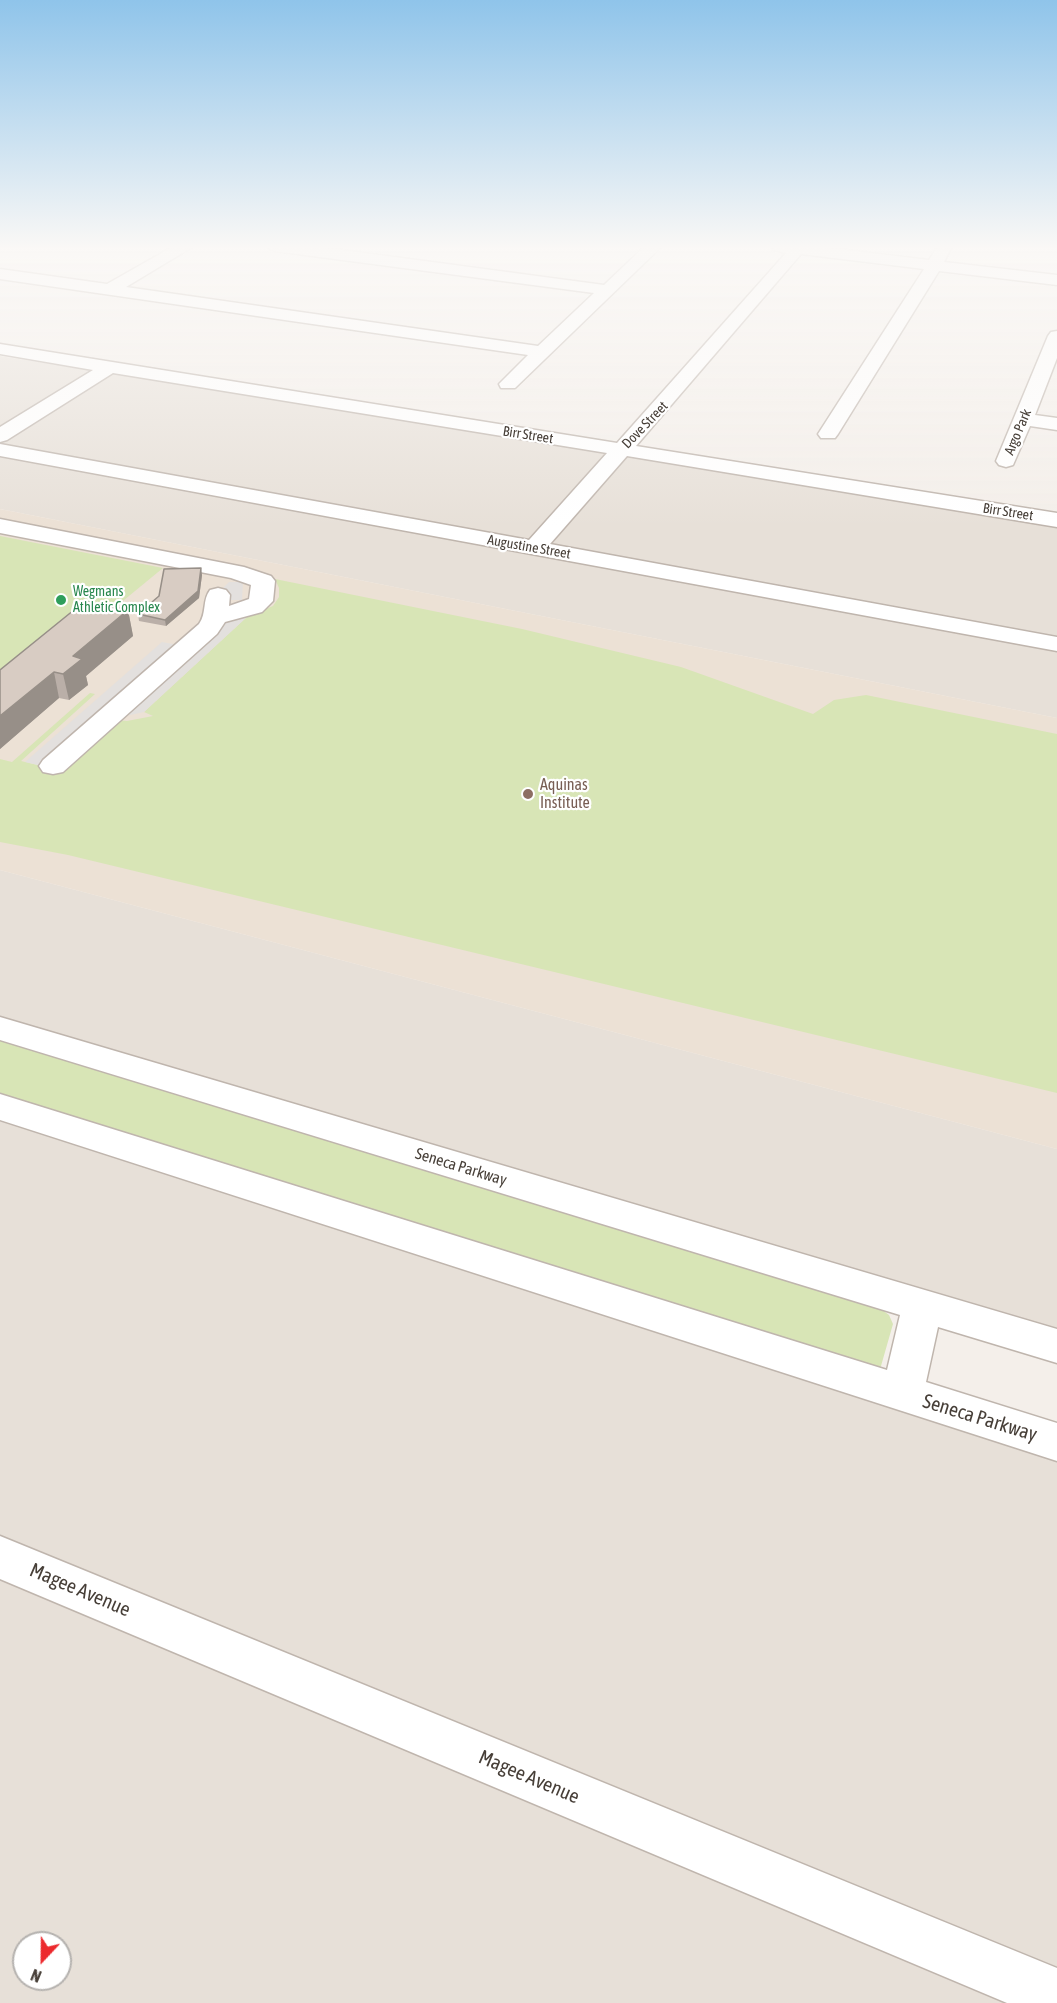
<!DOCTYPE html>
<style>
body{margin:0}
#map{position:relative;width:1057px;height:2003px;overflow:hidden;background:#f4efea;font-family:"Asap Condensed",sans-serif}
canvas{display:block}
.north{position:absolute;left:12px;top:1931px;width:60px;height:60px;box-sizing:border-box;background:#fff;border:2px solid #b5b2af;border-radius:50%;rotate:202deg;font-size:16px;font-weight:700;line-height:24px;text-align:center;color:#473f38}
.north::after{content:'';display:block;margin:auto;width:21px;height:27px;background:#ec292d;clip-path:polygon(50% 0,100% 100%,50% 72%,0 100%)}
</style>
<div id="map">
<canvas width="1057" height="2003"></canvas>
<div class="north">N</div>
</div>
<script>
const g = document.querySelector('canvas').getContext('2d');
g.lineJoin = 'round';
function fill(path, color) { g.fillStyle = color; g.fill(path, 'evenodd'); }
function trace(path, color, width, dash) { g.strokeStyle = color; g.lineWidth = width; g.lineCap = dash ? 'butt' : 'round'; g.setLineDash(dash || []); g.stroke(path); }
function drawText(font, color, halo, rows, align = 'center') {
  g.font = font + ' "Asap Condensed",sans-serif'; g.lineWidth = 4.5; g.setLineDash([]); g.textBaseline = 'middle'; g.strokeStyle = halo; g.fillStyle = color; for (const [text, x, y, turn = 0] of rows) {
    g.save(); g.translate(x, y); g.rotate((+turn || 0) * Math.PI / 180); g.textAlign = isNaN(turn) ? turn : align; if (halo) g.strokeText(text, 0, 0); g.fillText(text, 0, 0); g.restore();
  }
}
const residential = new Path2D(`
 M0,356L1057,521V718L0,509Z
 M0,870L1057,1149V1338L0,1019Z
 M0,1118L1057,1460V2003H0ZM24,1943H60V1979H24Z`);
const education = new Path2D(`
 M0,509L1057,718V1149L0,870Z`);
const green = new Path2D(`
 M0,536L163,568L0,702Z
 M275,579L522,629L681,667L813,714L834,700L866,695L1057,734V1093L68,855L0,842V759L12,762L90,693L95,694L21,761L63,771L117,720L127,721L153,716L144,712L248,616L273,606L279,597V588Z
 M0,1040L881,1309L889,1315L893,1324L881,1366L875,1373L0,1098Z`);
const parking = new Path2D(`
 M229,582H243L242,600H229L228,605L248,616L144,712L121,717L63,771L25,762L162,642L178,645L208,615L209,612L203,608Z`);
const minor = new Path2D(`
 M174,246H194L126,287L538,346L594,293L274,251L266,246H312L604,285L645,246H662L515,388H501L499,384L528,355L0,279V269L107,284Z
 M772,246H813L929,260L938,246H952L944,262L1057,275V285L939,271L838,434L835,438H821L818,434L924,269L801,254L636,446L1057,513V527L627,456L550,544L1057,637V651L0,456V444L529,540L607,453L113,373L7,440L0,442V427L93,370L0,354V344L617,443L786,253L773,250Z
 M1057,331V358L1035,415L1057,418V430L1030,426L1013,465L1006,467L999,465L996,461L1048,336L1051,332Z
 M0,519L244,567L271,576L275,581L273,601L262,612L225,622L217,634L63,772L53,774L43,772L39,766L43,760L199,624C207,613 202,600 210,590L218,588L226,590L230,595L229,606L249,599L251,585L231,578L0,533Z
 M0,1017L1057,1329V1363L938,1327L926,1382L1057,1423V1461L0,1120V1094L887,1370L900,1315L0,1040Z
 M0,1536L1057,1968V2003H1007L0,1579Z`);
const wall = new Path2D(`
 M202,575L199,598L166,626L139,621L138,614Z
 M128,610L133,636L86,676L88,685L69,700L59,698L0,749V670Z`);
const shadedWall = new Path2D(`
 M201,568L202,575L199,598L166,626L165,620Z
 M128,610L133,636L86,676L88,685L69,700L63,674L73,656Z
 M54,672L59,698L0,749V716Z`);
const building = new Path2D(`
 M201,568L198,591L165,620L138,614L159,596L164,569Z
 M85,601L128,610L73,656L82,659L63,674L54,672L0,716V670Z`);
const markers = [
 [61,600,6,"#2e9e5b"],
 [528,794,6,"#8d6e63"]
];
const farStreetnames = [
 ["Dove Street",645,425,-46],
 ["Argo Park",1018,432,-67],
 ["Birr Street",528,435,9],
 ["Birr Street",1008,512,9],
 ["Augustine Street",529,547,10]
];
const farLeisurenames = [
 ["Wegmans",73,592],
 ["Athletic Complex",73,608]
];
const educationNames = [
 ["Aquinas",540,785],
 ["Institute",540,803]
];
const streetNames = [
 ["Seneca Parkway",461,1167,17]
];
const nearStreetnames = [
 ["Seneca Parkway",980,1418,17],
 ["Magee Avenue",80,1590,23],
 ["Magee Avenue",529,1777,23]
];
fill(residential, '#e7e0d8');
fill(education, '#ece1d5');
fill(green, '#d8e5b6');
fill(parking, '#e3e0de');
trace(minor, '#bfb5ad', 3);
fill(minor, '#fff');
fill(wall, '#baafa8');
fill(shadedWall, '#978f88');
fill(building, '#d8ccc3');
trace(building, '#978f88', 1.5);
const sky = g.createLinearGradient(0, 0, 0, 527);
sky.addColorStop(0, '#8fc4ea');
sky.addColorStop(0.47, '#faf8f6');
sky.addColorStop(1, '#faf8f600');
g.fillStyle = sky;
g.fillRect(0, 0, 1057, 527);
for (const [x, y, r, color] of markers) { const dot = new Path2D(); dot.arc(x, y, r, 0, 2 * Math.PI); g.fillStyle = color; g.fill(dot); trace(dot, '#fff', 2); }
drawText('14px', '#473f38', '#fff', farStreetnames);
drawText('14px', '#27864d', '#fff', farLeisurenames, 'left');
drawText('16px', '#785e54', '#fff', educationNames, 'left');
drawText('16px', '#473f38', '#fff', streetNames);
drawText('20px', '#473f38', '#fff', nearStreetnames);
</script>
